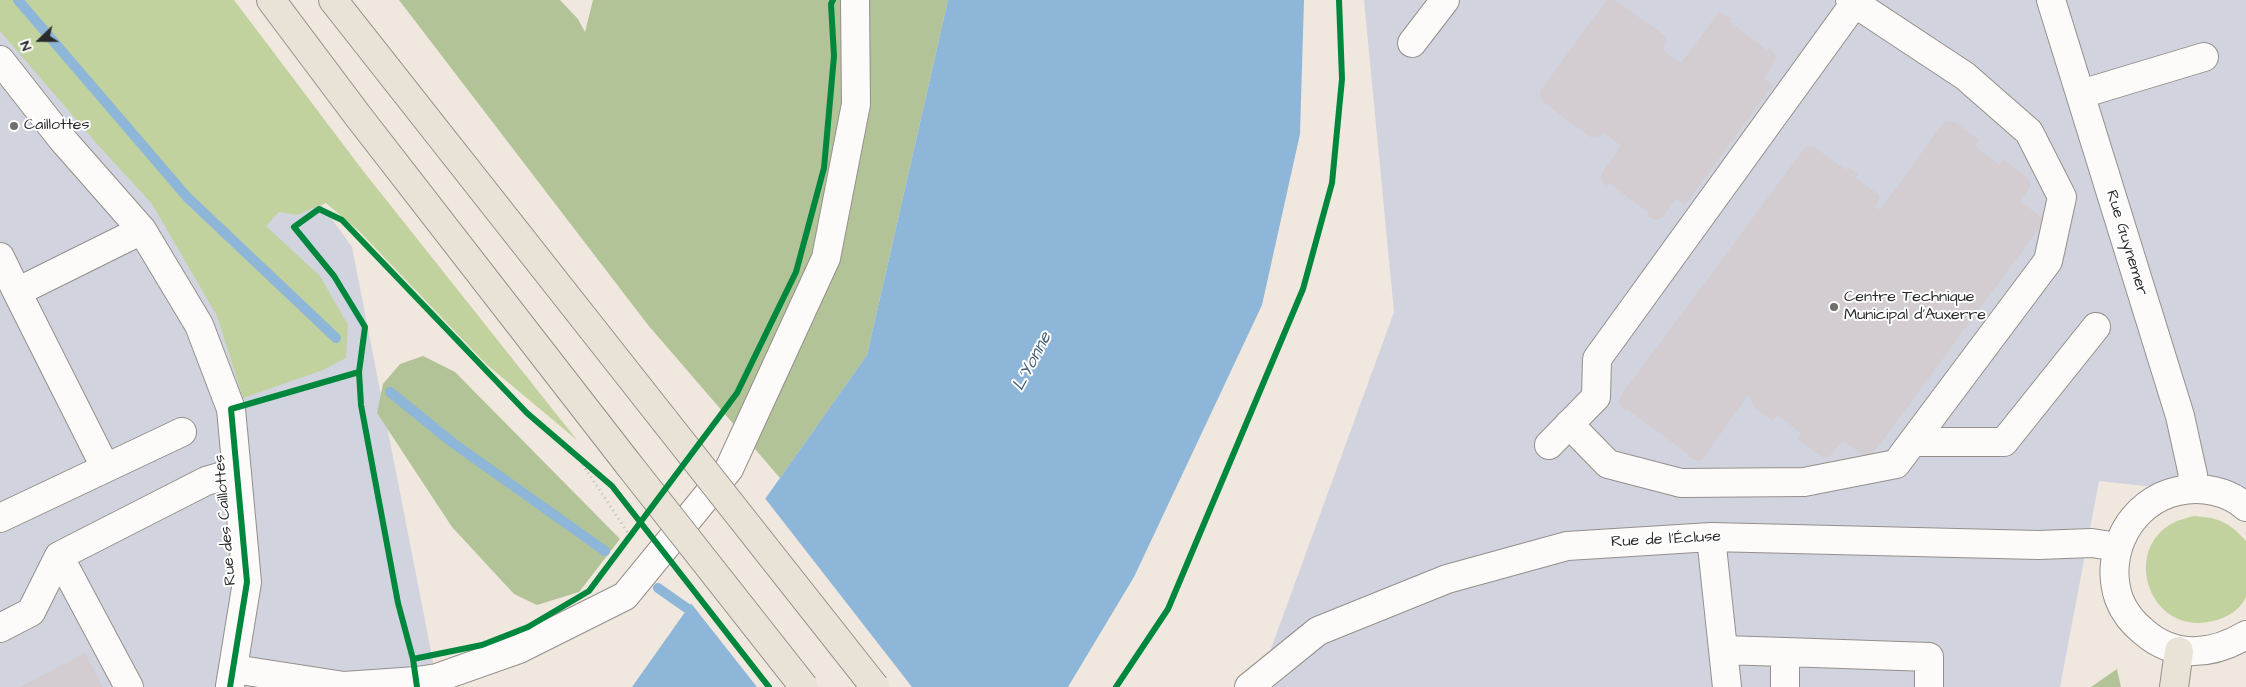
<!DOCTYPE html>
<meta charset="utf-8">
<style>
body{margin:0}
#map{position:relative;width:2246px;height:687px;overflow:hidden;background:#f0e7de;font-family:"Architects Daughter",sans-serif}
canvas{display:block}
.north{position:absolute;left:15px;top:15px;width:50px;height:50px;-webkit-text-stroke:4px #fff;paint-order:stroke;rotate:248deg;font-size:14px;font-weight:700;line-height:20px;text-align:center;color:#2b2b2b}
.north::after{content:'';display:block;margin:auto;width:18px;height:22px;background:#2b2b2b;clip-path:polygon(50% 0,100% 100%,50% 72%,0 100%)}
</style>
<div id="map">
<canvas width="2246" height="687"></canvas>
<div class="north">N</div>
</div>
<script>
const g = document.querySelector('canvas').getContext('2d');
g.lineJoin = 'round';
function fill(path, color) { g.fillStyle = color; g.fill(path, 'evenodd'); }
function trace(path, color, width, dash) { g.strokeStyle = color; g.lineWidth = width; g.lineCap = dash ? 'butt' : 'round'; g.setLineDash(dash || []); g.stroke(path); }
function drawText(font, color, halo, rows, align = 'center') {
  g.font = font + ' "Architects Daughter",sans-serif'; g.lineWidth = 4; g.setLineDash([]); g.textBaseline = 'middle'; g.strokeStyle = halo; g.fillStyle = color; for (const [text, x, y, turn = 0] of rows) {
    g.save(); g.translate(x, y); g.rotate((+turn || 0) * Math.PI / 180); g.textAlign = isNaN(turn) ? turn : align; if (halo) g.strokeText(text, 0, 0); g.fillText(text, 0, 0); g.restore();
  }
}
const industrial = new Path2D(`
 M0,0H173L352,247L438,687H0Z
 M1364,0H2246V497L2099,481L2060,687H1257L1394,312Z`);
const green = new Path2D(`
 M0,0H234L364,172L577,440L486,364L360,232L326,203L297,215L279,212L266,226L320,276L348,325L346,358L323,370L243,398L217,316L152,204L98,145L0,31Z
 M2194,516C2219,518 2229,522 2246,541V597C2240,610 2227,618 2213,621C2149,637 2120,548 2175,522C2181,519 2188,518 2194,516Z`);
const forest = new Path2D(`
 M399,0H560L578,19L585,32L593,0H948L867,355L780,478L648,325Z
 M423,356L455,372L620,539L579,592L537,605L514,594L452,527L377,413L383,384L400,364Z
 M2117,669L2121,687H2091Z`);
const water = new Path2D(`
 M948,0H1304L1300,134L1262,305L1134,577L1068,687H632L867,355Z`);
const pier = new Path2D(`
 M764,497L912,687H757L690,602Z`);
const stream = new Path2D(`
 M18,0L187,197L336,338
 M390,392L453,443L605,551
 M658,588L688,609L696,619`);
const building = new Path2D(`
 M1607,0H1614L1619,3L1664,35L1667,41L1663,50L1681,63L1719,12L1728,16L1731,18L1729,21L1767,50L1770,48L1776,56V61L1764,78L1773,85L1685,205L1676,199L1663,217L1656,220L1647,216L1649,213L1609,183L1607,186L1601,180V174L1621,146L1603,132L1598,138L1590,137L1542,101L1540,97V91Z
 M1949,121L1955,122L1979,140L1975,146L1999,165L2003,159L2028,178L2031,186L2020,201L2045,220L1869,459L1843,441L1828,458L1820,456L1798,439L1801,433L1777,415L1773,421L1756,409L1752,404L1751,397L1748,395L1702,460L1698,461L1687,456L1688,454L1627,409L1625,411L1622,408L1619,401L1622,394L1806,146H1813L1846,170L1848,167L1858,174L1856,178L1879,195V200L1875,206L1880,210L1943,123Z
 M85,653L103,687H20Z`);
const path = new Path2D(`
 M577,456L630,536`);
const minor = new Path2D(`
 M2051,0L2180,416L2193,475L2190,488
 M1412,43L1445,0
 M0,60L62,139L142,230L199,325L231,409L247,582L230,686
 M2081,94L2204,57
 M0,257L17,292
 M1569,424L1608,464L1681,483L1804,482L1896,464L2048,261L2062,197L2029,132L1965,76L1850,0
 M1913,442H2004L2096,327
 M1549,445L1596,397L1597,359L1857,0
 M105,467L17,292L142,230
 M2246,507C2228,491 2202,486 2178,491C2131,501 2103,553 2119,599C2124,612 2134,624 2144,632C2175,659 2213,655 2246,635
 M0,518L182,432
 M1711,537L1727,687
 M59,556L129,687
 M0,628L31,612L59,556L206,481L237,472
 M1723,650L1785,652
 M234,669L344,686L417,681L437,678L519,649L625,596L729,469L826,258L856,104L855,0
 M1249,687L1318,631L1447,579L1567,546L1711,537L2038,545L2092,543L2117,547
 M1785,687V652L1929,657V687`);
const major = new Path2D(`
 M271,0L358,116L629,465
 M333,0L665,421
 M2174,687L2179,651`);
const majorBridge = new Path2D(`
 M665,421L875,687
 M629,465L804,687`);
const cycleway = new Path2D(`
 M413,659L482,645L528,627L589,591L737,393L796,272L824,168L834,56L831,4L833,0
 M230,687L247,582L231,409L359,372
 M417,687L413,659L398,603L361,405L359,372L365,327L334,276L294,227L319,209L342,220L527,413L612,486L769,687
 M1116,687L1168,609L1303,289L1332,183L1342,79L1339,0`);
const markers = [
 [14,126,5,"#706d6a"],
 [1834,307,5,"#706d6a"]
];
const poiNames = [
 ["Caillottes",24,126],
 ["Centre Technique",1844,298],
 ["Municipal d’Auxerre",1844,316]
];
const streetNames = [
 ["Rue Guynemer",2126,243,73],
 ["Rue des Caillottes",226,520,-95],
 ["Rue de l'Écluse",1666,540,-3]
];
const waterNames = [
 ["L'Yonne",1033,362,-62]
];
fill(industrial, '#d1d4de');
fill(green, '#c2d29e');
fill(forest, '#b1c397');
fill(water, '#8eb6d8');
fill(pier, '#f0e7de');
trace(stream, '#8eb6d8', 10);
fill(building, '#d3cdd1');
trace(minor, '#948f8b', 30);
trace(major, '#948f8b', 30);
trace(path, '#bfbdbc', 3, [1, 4]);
trace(minor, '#fdfbfa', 28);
trace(major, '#e9e2d6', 28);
trace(majorBridge, '#948f8b', 30, []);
trace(majorBridge, '#e9e2d6', 28);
trace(cycleway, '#00873e', 6);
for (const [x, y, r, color] of markers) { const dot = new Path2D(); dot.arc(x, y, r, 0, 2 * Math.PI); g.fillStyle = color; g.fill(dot); trace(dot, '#fff', 2); }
drawText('16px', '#2b2b2b', '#fff', poiNames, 'left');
drawText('16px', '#2b2b2b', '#fff', streetNames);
drawText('italic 18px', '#456077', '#fff', waterNames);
</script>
